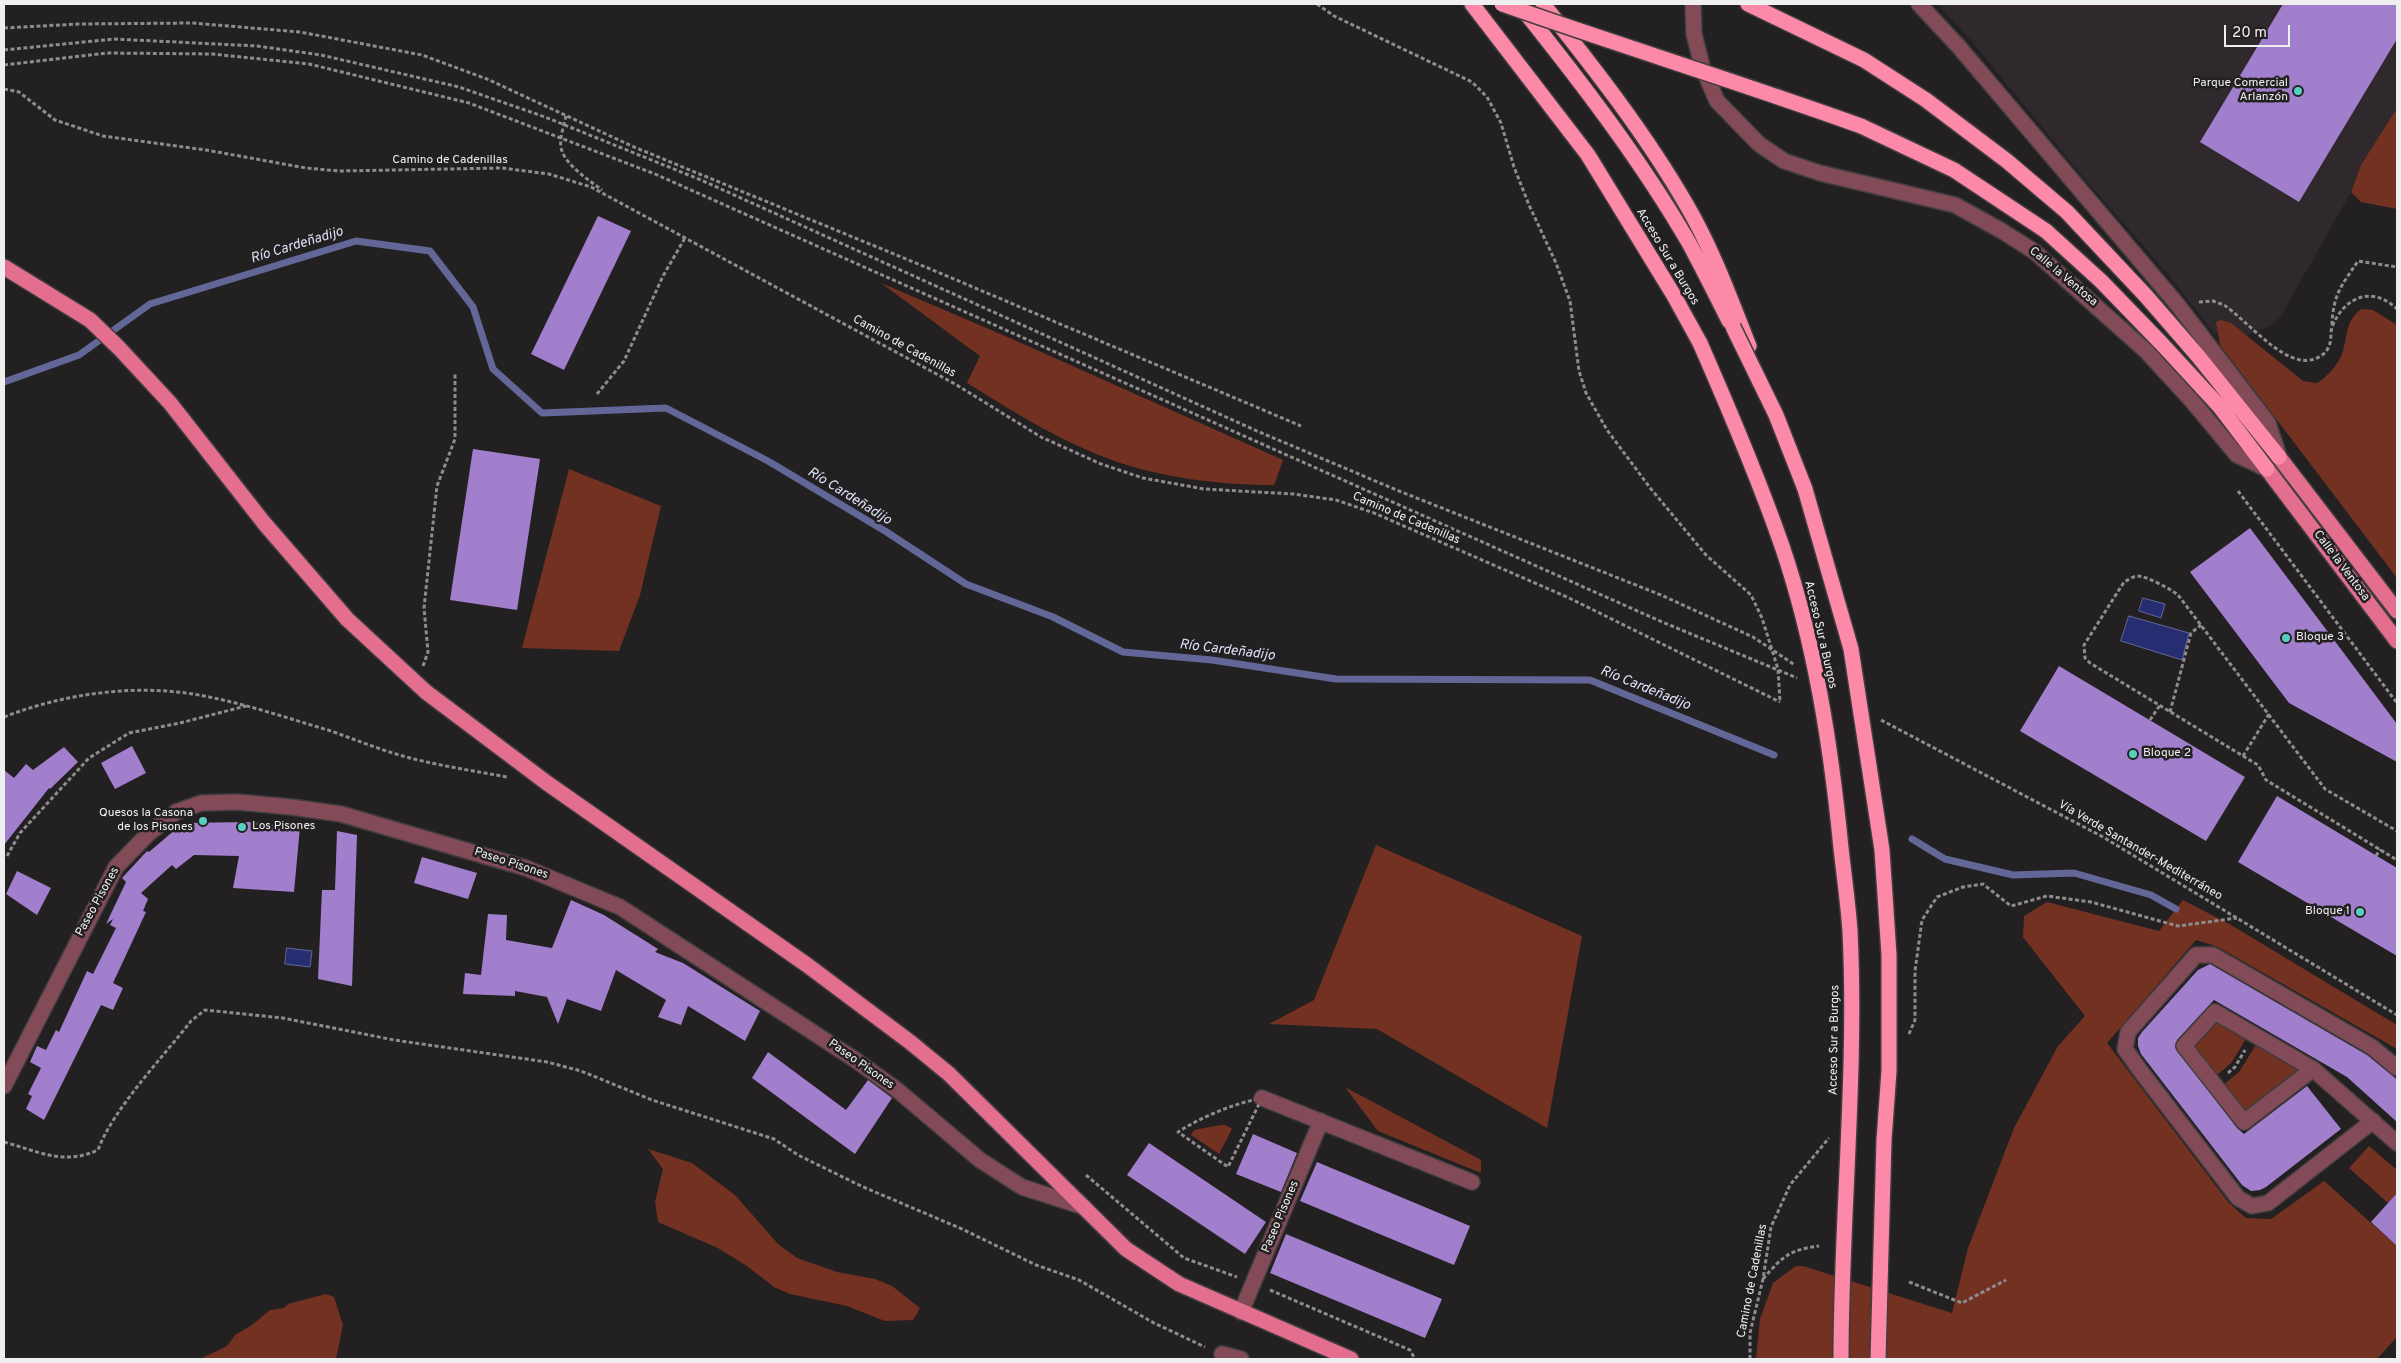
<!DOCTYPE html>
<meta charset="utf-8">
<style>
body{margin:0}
#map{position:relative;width:2401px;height:1363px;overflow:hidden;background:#232022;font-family:Overpass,sans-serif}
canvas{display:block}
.frame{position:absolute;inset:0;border:5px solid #f0eff0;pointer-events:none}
.scale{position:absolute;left:2224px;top:25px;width:66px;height:22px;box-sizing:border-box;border:2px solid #f0eff0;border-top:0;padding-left:6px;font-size:15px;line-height:18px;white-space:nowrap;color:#f0eff0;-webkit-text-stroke:4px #232022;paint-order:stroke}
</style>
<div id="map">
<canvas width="2401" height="1363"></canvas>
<div class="frame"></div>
<div class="scale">20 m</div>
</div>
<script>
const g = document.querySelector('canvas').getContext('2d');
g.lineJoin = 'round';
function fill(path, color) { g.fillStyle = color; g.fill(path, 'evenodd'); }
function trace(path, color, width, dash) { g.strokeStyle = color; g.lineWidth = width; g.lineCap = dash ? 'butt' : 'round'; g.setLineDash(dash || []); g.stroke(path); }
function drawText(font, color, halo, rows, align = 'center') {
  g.font = font + ' Overpass,sans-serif'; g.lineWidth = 5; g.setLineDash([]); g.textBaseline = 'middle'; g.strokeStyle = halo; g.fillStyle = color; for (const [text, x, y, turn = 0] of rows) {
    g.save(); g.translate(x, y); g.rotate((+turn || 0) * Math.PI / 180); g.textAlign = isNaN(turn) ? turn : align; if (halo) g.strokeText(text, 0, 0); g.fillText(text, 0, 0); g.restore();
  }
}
const built = new Path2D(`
 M1937,4H2397V108L2361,165L2351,192L2281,316L2272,325L2240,338L2214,333L2168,274L2089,184L1968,37Z`);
const green = new Path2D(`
 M2397,108V209L2361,202L2351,192L2361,165Z
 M881,283L1010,338L1283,460L1274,485C1212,485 1145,476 1087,450C1045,432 1006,407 967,383L980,356Z
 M2361,309L2373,310L2397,325V578L2220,345L2216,322L2221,320L2231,323L2303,381L2317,383C2328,376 2339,364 2343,351C2348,333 2346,321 2361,309Z
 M569,469L661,506L640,595L619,651L522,648Z
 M1376,845L1582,936L1547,1128L1377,1029L1269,1024L1314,1000Z
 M2183,900L2231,925L2397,1025V1049L2218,947L2196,940L2107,1043L2229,1203L2246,1218L2271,1219L2324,1181L2397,1246V1337L2377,1359H1756L1760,1319L1773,1283L1796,1266H1803L1952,1313L1968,1248L2014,1128L2058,1046L2085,1016L2023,937L2024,916L2047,902L2159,931Z
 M2217,1022L2246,1039L2231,1063L2216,1076L2194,1048Z
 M2256,1045L2297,1070L2244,1111L2223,1085L2239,1072Z
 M1345,1087L1481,1160V1173L1378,1131Z
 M1220,1125H1226L1232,1129L1219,1154L1191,1135L1194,1130Z
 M2369,1146L2397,1170V1193L2388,1203L2349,1168Z
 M648,1149L692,1163L735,1195L778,1244L797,1258L837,1272L875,1279L892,1286L920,1308L913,1320L885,1321L847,1306L790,1294L774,1287L747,1266L718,1248L658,1222L655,1202L663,1169Z
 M326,1294L334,1297L343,1325L336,1359H200L227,1346L235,1335L252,1325L270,1310L284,1308L288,1304Z`);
const water = new Path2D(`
 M2143,598L2165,604L2161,618L2139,611Z
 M2129,616L2189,633L2182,660L2121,641Z
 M287,948L312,951L310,967L285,964Z`);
const stream = new Path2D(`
 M4,382L79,355L150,304L356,241L430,251L473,307L493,369L542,413L666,408L768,461L885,531L966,584L1053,617L1123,652L1212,660L1336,679L1590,680L1774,755
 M1912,839L1945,859L2013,875L2074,873L2151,895L2176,909`);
const building = new Path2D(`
 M2283,4H2397V39L2299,202L2200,142Z
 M598,216L631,231L564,370L531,354Z
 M473,449L540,459L517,610L450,600Z
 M2250,528L2397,724V762L2289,703L2190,572Z
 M2059,666L2245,777L2206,841L2020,731Z
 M132,746L146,773L115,789L101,763Z
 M64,747L78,762L50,789L49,788L4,845V770L14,778L26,764L33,770Z
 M2277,796L2397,868V956L2238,862Z
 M250,822L300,827L294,892L233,888L239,856L194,855L176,869L172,865L141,893L148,899L143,911L146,912L113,983L123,988L113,1010L101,1005L44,1120L26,1109L32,1096L28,1094L41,1068L30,1062L37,1046L46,1050L56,1030L59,1032L87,971L93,974L116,928L110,925L113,919L106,924L126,882L122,878L147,851L149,852L183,823Z
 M337,831L357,835L352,986L318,979L322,890H335Z
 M422,857L477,873L468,899L414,883Z
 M17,871L51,888L37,915L6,894Z
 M571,900L604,915L658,949L655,952L683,963L760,1011L745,1041L688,1006L681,1025L658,1017L666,1000L616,970L601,1011L567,999L558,1024L547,997L515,991V996L463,994L465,973L481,975L488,914L507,915L506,940L552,948Z
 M2210,964L2367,1055L2393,1076L2397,1080V1122L2347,1077L2214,1000L2177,1040L2175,1047L2237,1128L2244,1134L2307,1086L2341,1129L2266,1187L2260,1190L2251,1191L2242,1185L2141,1054L2138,1046V1038L2142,1032L2198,970Z
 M768,1052L846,1110L868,1080L892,1098L855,1154L752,1078Z
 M1253,1134L1297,1153L1281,1192L1236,1174Z
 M1149,1143L1266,1222L1245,1254L1127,1175Z
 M1317,1162L1470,1226L1454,1265L1300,1201Z
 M2397,1193V1246L2371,1222Z
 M1286,1234L1442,1299L1425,1338L1270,1273Z`);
const path = new Path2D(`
 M1317,4L1334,16L1472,82L1487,97L1501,123L1514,167L1529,205L1556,263L1570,301L1579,371L1586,393L1607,430L1651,489L1706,555L1751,595L1762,618L1778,669L1780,701
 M4,28L79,24L192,23L300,32L422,55L487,79L634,147L928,268L1301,426
 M4,50L114,39L257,46L321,55L459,87L545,117L701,180L1257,431L1399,491L1661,595L1753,637L1795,665
 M4,65L107,53L212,54L309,64L469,103L655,174L1660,621L1797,678
 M4,89L19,92L55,120L103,136L206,150L306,168L339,171L502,168L549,174L591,187L955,384L1041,437L1101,464L1143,478L1204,489L1293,494L1336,500L1374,513L1567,597L1780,702
 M566,116C564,126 558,141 562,151C567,166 590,181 602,190
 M2199,302L2213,301L2224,305C2246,320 2275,356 2301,360C2311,362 2325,357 2329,346C2332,340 2330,333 2332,327C2344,297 2372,285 2397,309
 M2332,325C2333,294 2342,285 2358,261L2397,267
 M597,394L624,361L663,276L685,238
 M2238,491L2397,703
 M423,666L428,652L424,608L437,486L455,439V372
 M2170,712L2191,633L2201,625
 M2269,714L2243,756L2090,663L2085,658L2084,645L2124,582C2128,580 2133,576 2138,576C2146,576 2171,589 2178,595L2325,789L2397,831
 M4,717C66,693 138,683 204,696C246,704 287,718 328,730C351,738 373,747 396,754C432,765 470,770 507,777
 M1881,720L2103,837L2397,1015
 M2150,720L2160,705
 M2243,756L2258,765L2266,780L2397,860
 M7,856L20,833L89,758L129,733L180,723L246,706
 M2376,856L2380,849
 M1909,1034L1915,1020V971L1922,920L1937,897L1963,887L1983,884L2011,906L2047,896L2091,902L2178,926L2237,918
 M2228,1073L2235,1067L2245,1050
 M1262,1098L1228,1167L1178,1132C1203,1116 1233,1104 1262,1098Z
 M4,1142C37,1151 64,1166 98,1150C113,1109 163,1057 191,1021L205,1010L283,1018L394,1040L547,1062L581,1071L652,1100L774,1139L798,1155L861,1186L962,1229L1036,1265L1079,1280L1154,1323L1205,1347
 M1086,1175L1184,1258L1237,1277
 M1763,1279C1783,1256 1789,1250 1819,1246
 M1909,1282L1962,1303L2006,1280
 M1270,1290L1410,1350L1415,1359
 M1750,1359V1333L1763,1279L1771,1227L1790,1185L1829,1138`);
const minor = new Path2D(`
 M1693,4L1694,34L1702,66L1717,101L1759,144L1784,161L1820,173L1955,205L2002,231L2035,252L2146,351L2192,401L2237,455L2267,469
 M1919,4L1959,47L2177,304L2268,423L2279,456
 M2313,1069L2244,1122L2184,1046L2215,1012L2313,1069L2397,1143
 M4,1086L116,867L148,834L176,812L201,803L237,802L291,807L341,814L526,868L620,907L854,1059L896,1089L980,1160L1022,1187L1084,1207
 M1262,1098L1472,1182
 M2373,1121L2268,1203L2252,1206L2238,1198L2139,1069L2125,1049L2128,1032L2196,955H2213L2372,1047L2397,1068
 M1241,1312L1321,1121
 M1222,1354L1241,1359`);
const major = new Path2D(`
 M4,267L90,320L119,348L170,403L264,523L347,619L426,692L547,783L807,965L910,1042L949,1074L1126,1249L1179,1284L1351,1359
 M2279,457L2397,611
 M2267,469L2397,641`);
const highway = new Path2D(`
 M1472,4L1588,155L1673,294L1700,343
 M1543,4C1594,68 1645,133 1686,204C1712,248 1730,298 1749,346
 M1748,4L1864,60L1926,100L2007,161L2067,212L2146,296L2198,356L2279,457
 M1521,7C1581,82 1641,160 1689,243C1703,269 1716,295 1729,321
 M1861,126L1954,170L2046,231L2101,281L2161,343L2220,407L2267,469`);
const highwayBridge = new Path2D(`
 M1502,4C1621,46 1742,83 1861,126
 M1733,327L1776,415L1805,489L1851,649L1882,850L1889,955V1071L1884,1140L1878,1359
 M1700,343C1729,409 1758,477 1782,546C1815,643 1831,746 1841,848C1844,875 1848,903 1850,931C1857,1074 1841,1217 1841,1359`);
const markers = [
 [2298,91,5,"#58cebf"],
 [2286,638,5,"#58cebf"],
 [2133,754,5,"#58cebf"],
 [203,821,5,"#58cebf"],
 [242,827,5,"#58cebf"],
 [2360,912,5,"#58cebf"]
];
const poiNames = [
 ["Parque Comercial",2288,84],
 ["Arlanzón",2288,98],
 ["Bloque 3",2296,638,"left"],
 ["Bloque 2",2143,754,"left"],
 ["Quesos la Casona",193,814],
 ["de los Pisones",193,828],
 ["Los Pisones",252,827,"left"],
 ["Bloque 1",2350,912]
];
const streetNames = [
 ["Camino de Cadenillas",450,161],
 ["Acceso Sur a Burgos",1667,257,59],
 ["Calle la Ventosa",2063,277,40],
 ["Camino de Cadenillas",904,347,29],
 ["Camino de Cadenillas",1406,519,23],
 ["Calle la Ventosa",2341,566,53],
 ["Acceso Sur a Burgos",1820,635,77],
 ["Vía Verde Santander-Mediterráneo",2140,851,30],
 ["Paseo Pisones",511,864,18],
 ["Paseo Pisones",98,902,-61],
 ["Acceso Sur a Burgos",1835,1040,-89],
 ["Paseo Pisones",861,1065,35],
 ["Paseo Pisones",1281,1217,-67],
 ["Camino de Cadenillas",1753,1281,-79]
];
const waterNames = [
 ["Río Cardeñadijo",297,246,-17],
 ["Río Cardeñadijo",849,497,32],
 ["Río Cardeñadijo",1227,651,7],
 ["Río Cardeñadijo",1645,689,22]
];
fill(built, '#2f282d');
fill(green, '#733121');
fill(water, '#272d71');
trace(water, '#636797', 1);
trace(stream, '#636797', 7);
fill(building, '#a27fcc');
trace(minor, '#403d3f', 18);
trace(major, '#403d3f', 18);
trace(highway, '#403d3f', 18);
trace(path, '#8e8c8d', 3, [4, 2.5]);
trace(minor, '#834a58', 15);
trace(major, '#e46e8e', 15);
trace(highway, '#fb89a7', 15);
trace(highwayBridge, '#403d3f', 18, []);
trace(highwayBridge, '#fb89a7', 15);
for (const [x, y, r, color] of markers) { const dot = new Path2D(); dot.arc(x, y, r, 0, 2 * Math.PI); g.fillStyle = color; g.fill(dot); trace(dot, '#232022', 2); }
drawText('12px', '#f0eff0', '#232022', poiNames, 'right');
drawText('12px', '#f0eff0', '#232022', streetNames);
drawText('italic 14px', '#dce2f7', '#232022', waterNames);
</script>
